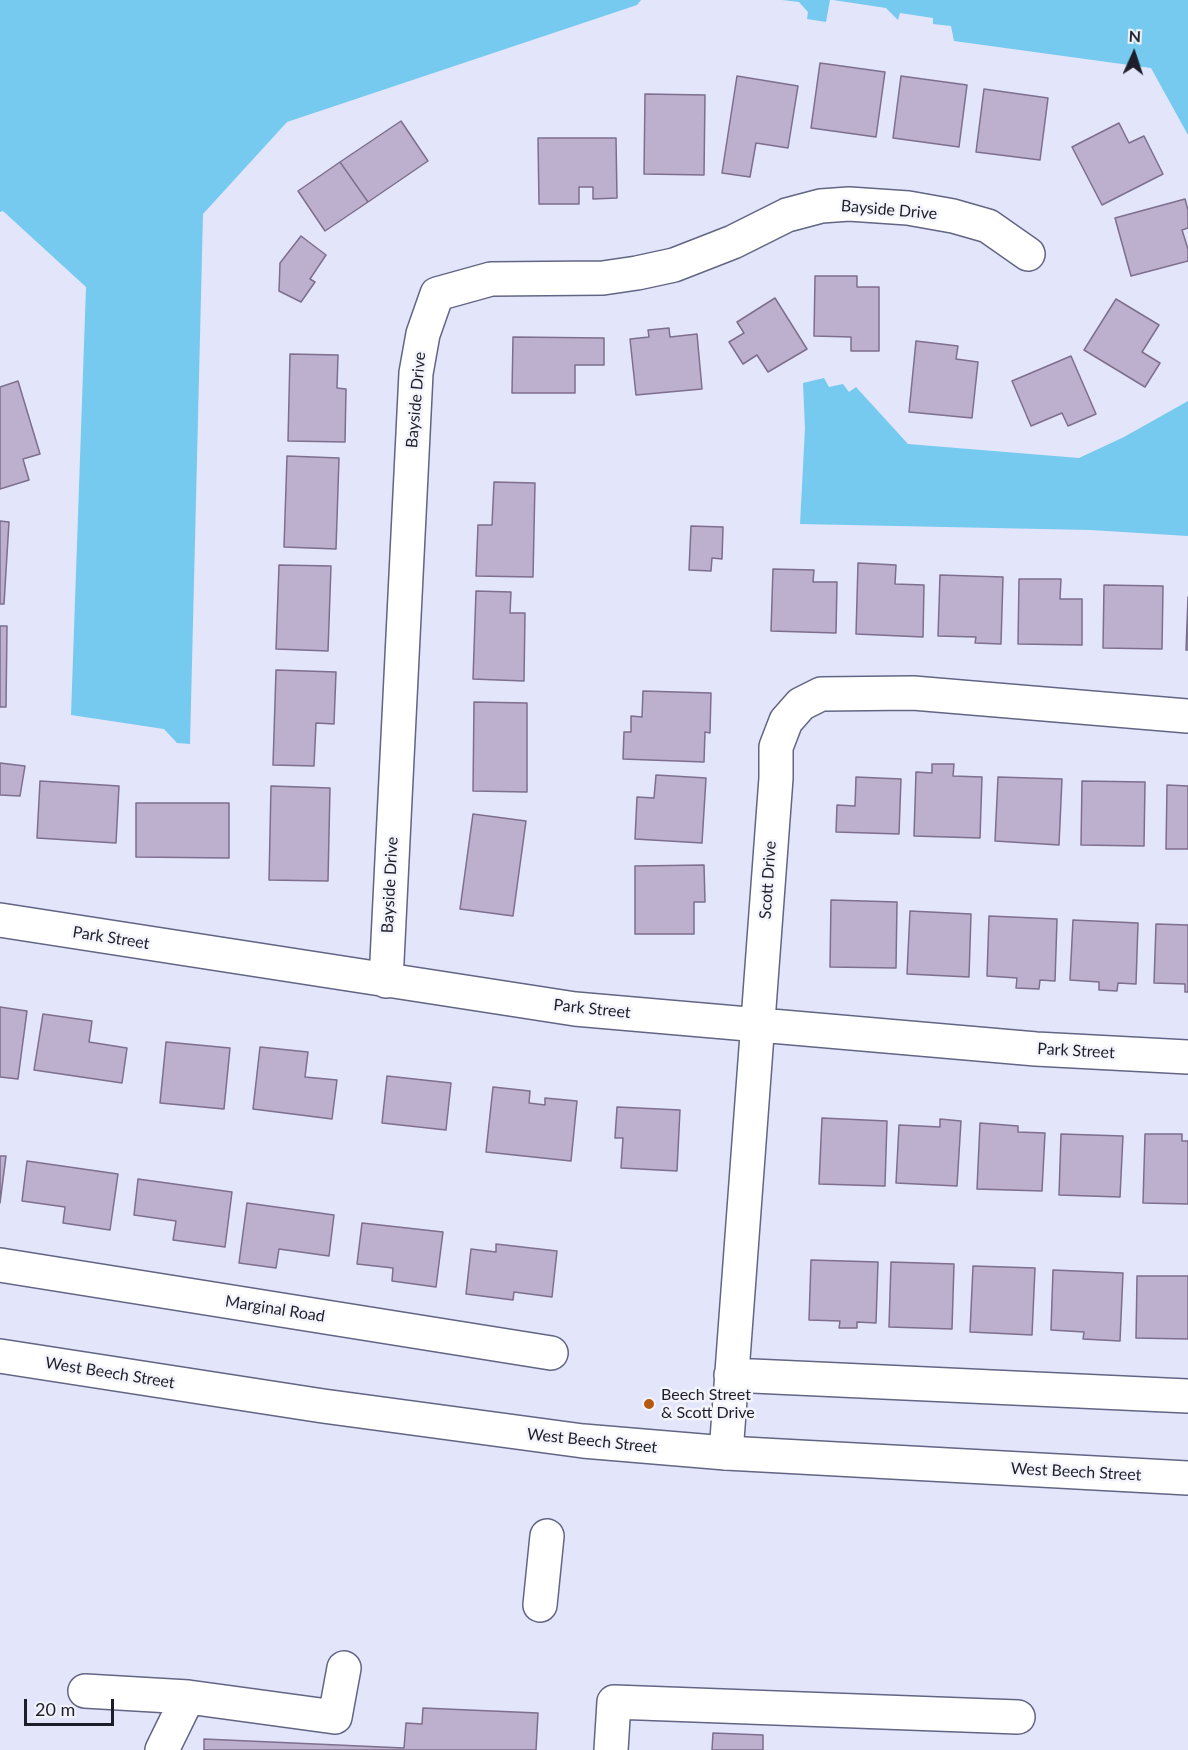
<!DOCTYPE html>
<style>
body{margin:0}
#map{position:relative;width:1188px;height:1750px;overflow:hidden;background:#e3e5fa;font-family:Lato,sans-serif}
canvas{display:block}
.north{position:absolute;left:1104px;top:24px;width:60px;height:60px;-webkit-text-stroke:4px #f3f4fb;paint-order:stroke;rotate:3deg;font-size:16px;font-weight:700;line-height:24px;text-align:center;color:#1c1e2a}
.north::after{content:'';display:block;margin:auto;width:21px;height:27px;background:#1c1e2a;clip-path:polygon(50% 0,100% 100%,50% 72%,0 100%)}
.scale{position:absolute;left:24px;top:1699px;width:90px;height:27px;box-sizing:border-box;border:3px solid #1c1e2a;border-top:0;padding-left:8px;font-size:18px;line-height:21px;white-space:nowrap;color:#1c1e2a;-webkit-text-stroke:4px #f3f4fb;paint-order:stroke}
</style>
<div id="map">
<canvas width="1188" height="1750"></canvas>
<div class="north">N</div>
<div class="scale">20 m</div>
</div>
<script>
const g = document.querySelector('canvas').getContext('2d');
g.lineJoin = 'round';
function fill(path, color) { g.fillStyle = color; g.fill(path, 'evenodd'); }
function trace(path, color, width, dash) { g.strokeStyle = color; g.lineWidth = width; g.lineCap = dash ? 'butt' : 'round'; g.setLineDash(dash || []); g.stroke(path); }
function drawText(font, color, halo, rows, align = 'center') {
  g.font = font + ' Lato,sans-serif'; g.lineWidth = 5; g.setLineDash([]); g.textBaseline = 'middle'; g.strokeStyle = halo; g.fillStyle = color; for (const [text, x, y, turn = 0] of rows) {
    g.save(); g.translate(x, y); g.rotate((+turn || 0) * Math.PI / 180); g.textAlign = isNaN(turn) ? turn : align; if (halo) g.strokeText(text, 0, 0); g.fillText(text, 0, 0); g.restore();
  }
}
const water = new Path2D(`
 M0,0H641L637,5L287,122L203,214L190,744L177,743L164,729L71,715L86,287L3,211L0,212Z
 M782,0H830L826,22L807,19L808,12L799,2Z
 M833,0H1188V135L1151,68L954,41L951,26L933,24V18L900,13L898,20L886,8Z
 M824,378L829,387L843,384L849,392L856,387L908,444L1079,458L1124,437L1188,401V536L1090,530L800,524L805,428L803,383Z`);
const building = new Path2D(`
 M820,63L885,72L876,137L811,128Z
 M737,76L798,86L788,148L756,143L750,177L722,173Z
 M901,76L967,85L959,147L893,138Z
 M984,89L1048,98L1040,160L976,152Z
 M645,94L705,95L704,175L644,174Z
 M401,121L428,161L368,202L340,162Z
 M1119,123L1129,143L1144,136L1163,174L1102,205L1072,147Z
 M538,138H616L617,198L593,199V187H579V204H539Z
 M340,162L368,202L325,231L298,191Z
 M1185,199L1188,210V228L1182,230L1188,249V261L1131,276L1115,218Z
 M301,236L326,255L310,279L315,282L301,302L279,291L280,263Z
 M815,276H857V287H879V351H851V337L814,336Z
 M775,298L807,349L768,372L757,355L743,364L729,342L744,333L737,322Z
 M1116,299L1159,325L1142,352L1160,363L1145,387L1084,350Z
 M669,328L670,337L697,334L702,389L636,395L630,339L649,337L648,330Z
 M513,337L604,338V365H575V393H512Z
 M916,341L958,346L956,359L978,362L972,418L909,412Z
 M290,354L338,355L337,388L346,389L345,442L288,441Z
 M1071,356L1096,414L1068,426L1062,413L1031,426L1012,381Z
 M18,381L40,454L23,459L29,480L0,489V387Z
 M287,456L339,458L336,549L284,547Z
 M494,482L535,483L533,577L476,576L478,525H492Z
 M0,521L9,522L4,604H0Z
 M691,526L723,527L722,559L712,558L711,571L689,570Z
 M858,563L896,565L895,584L924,585L923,637L856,634Z
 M279,565L331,566L328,651L276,649Z
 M773,569L814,570L813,582H837L836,633L771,631Z
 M940,575L1003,577L1001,644L975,643L976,637L938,636Z
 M1019,579H1061L1060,599H1082V645L1018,644Z
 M1104,585L1163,586L1162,649L1103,648Z
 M476,591L511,592L510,613H525L524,681L473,679Z
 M1188,597V650H1186Z
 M0,626H7L6,707H0Z
 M276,670L336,672L334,724L316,723L314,766L273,765Z
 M643,691L711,693L710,733L705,732L704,762L623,759L624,732H631V716L642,717Z
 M474,702L527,703V792L473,791Z
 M0,763L25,766L20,796L0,795Z
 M932,764H954L953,776L982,777L980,838L914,836L916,772L932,773Z
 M656,775L706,778L702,843L635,839L637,797L654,798Z
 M856,777L901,779L899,834L836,832L837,805L855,806Z
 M998,777L1062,779L1059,845L995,841Z
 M40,781L119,786L116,843L37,838Z
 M1082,781L1145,782L1144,846L1081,845Z
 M1167,785L1188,786V849H1166Z
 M271,786L330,788L328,881L269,880Z
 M136,803H229V858L136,857Z
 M473,814L526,821L513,916L460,909Z
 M704,865L705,902H694V934H635V866Z
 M831,900L897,902L896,968L830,967Z
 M910,911L971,914L969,977L907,974Z
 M989,916L1057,919L1055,981L1040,980L1039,989L1016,988L1017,978L987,976Z
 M1073,920L1138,923L1136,984L1118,983L1117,991L1099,990V982L1070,980Z
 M1156,924L1188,925V992H1185V984L1154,983Z
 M0,1007L27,1011L18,1079L0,1077Z
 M43,1014L92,1021L89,1042L127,1048L122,1083L34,1070Z
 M166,1042L230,1048L224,1109L160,1103Z
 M260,1047L308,1052L305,1077L337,1080L332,1119L253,1109Z
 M387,1076L451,1083L446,1130L382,1123Z
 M493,1087L530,1091L529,1103L545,1105V1098L577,1101L571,1161L486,1152Z
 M617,1107L680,1110L677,1171L621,1168L623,1138H615Z
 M822,1118L887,1121L885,1186L819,1184Z
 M940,1119L961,1121L957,1186L896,1183L899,1125L940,1127Z
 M980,1123L1018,1126V1132L1045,1133L1042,1191L977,1189Z
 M1061,1134L1123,1136L1120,1197L1059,1195Z
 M1145,1134H1182V1141H1188V1204L1143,1203Z
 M0,1156H6L0,1203Z
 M27,1161L118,1174L110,1230L63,1223L65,1207L22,1201Z
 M138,1179L232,1192L225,1247L173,1240L176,1221L134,1215Z
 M247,1203L334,1215L329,1256L279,1249L276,1268L239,1263Z
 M362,1223L443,1232L436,1287L392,1281L393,1268L357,1264Z
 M496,1244L557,1251L552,1297L514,1292L513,1300L466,1294L471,1249L496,1252Z
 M811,1260L878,1262L876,1323L857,1322V1328H839L840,1321L809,1320Z
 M891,1262L954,1264L952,1329L889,1327Z
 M973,1266L1035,1268L1032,1335L970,1332Z
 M1053,1270L1123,1273L1120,1341L1083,1339L1084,1332L1051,1330Z
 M1137,1276H1188V1339L1136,1338Z
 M423,1708L538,1713L536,1750H204V1739L404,1748L406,1723L422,1724Z
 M713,1733L763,1735V1750H712Z`);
const minor = new Path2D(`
 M0,920L575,1009L1036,1049L1188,1057
 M386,981L416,373L423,334L437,294L491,279L603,278L637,273L674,265L733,242L787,215L821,206L849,204L908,208L953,216L988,226L1028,254
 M0,1265L551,1353
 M731,1375L1188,1396
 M726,1453L776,778V747L786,721L801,704L821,694L913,693L1188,716
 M540,1605L547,1536
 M85,1691L188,1697
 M162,1750L188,1697L335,1717L344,1668
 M611,1750L614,1702L1018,1717`);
const highway = new Path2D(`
 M0,1356L323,1406L583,1441L726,1453L1188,1478`);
const markers = [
 [649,1404,6,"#b75712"]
];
const streetNames = [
 ["Bayside Drive",889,210,5],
 ["Bayside Drive",416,400,-85],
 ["Scott Drive",768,880,-86],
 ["Bayside Drive",390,885,-87],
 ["Park Street",111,938,9],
 ["Park Street",592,1009,6],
 ["Park Street",1076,1051,3],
 ["Marginal Road",275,1309,9],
 ["West Beech Street",110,1373,9],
 ["West Beech Street",592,1441,6],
 ["West Beech Street",1076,1472,3]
];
const poiNames = [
 ["Beech Street",661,1395],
 ["& Scott Drive",661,1413]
];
fill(water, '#76caf0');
fill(building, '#bdafce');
trace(building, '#7d6f8d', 1.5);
trace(minor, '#626583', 36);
trace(highway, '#626583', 36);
trace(minor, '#fff', 33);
trace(highway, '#fff', 33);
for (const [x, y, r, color] of markers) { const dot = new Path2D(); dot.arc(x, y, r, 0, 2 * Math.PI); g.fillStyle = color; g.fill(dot); trace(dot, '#f3f4fb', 2); }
drawText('16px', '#1c1e2a', '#f3f4fb', streetNames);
drawText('16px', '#1c1e2a', '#f3f4fb', poiNames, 'left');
</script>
